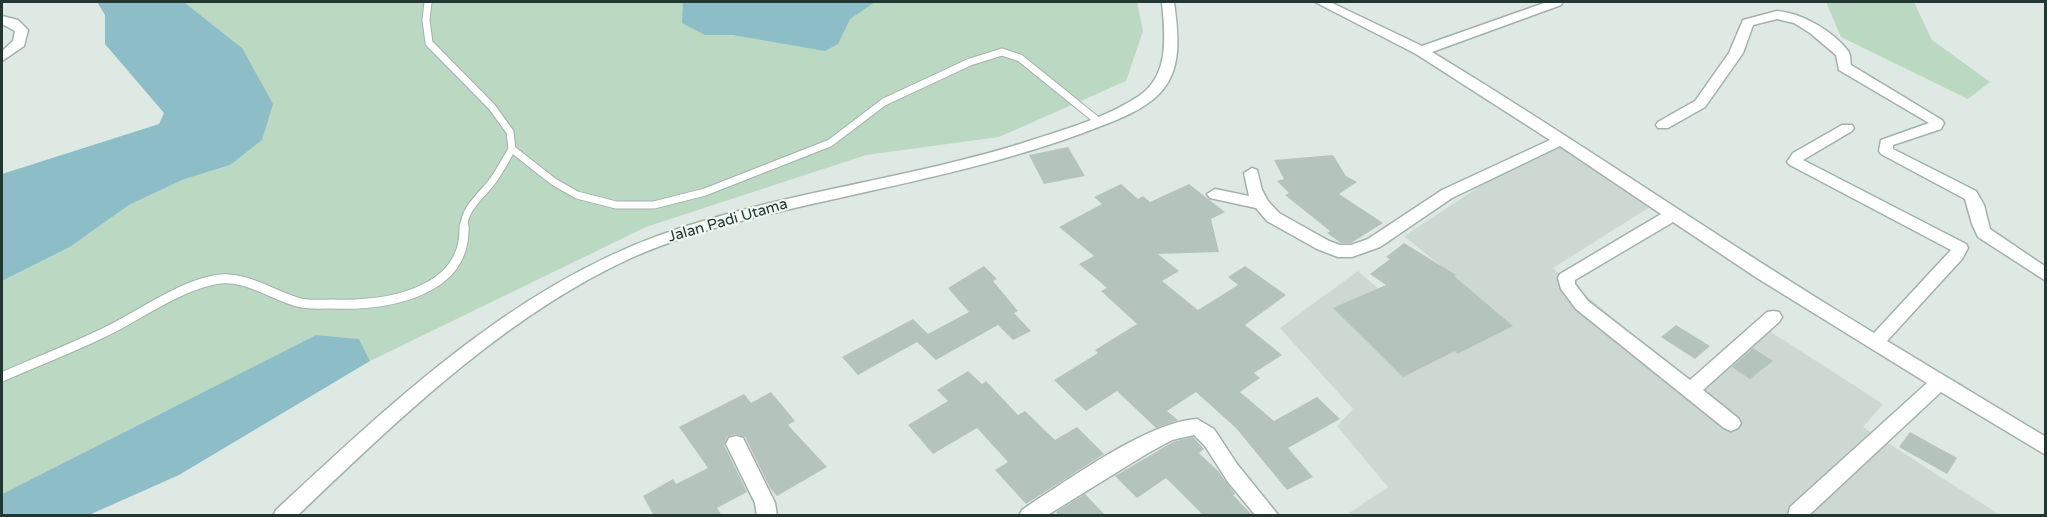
<!DOCTYPE html>
<style>
body{margin:0}
#map{position:relative;width:2047px;height:517px;overflow:hidden;background:#dfe9e4;font-family:"Varela Round",sans-serif}
canvas{display:block}
.frame{position:absolute;inset:0;border:3px solid #223731;pointer-events:none}
</style>
<div id="map">
<canvas width="2047" height="517"></canvas>
<div class="frame"></div>
</div>
<script>
const g = document.querySelector('canvas').getContext('2d');
g.lineJoin = 'round';
function fill(path, color) { g.fillStyle = color; g.fill(path, 'evenodd'); }
function trace(path, color, width, dash) { g.strokeStyle = color; g.lineWidth = width; g.lineCap = dash ? 'butt' : 'round'; g.setLineDash(dash || []); g.stroke(path); }
function drawText(font, color, halo, rows, align = 'center') {
  g.font = font + ' "Varela Round",sans-serif'; g.lineWidth = 4.5; g.setLineDash([]); g.textBaseline = 'middle'; g.strokeStyle = halo; g.fillStyle = color; for (const [text, x, y, turn = 0] of rows) {
    g.save(); g.translate(x, y); g.rotate((+turn || 0) * Math.PI / 180); g.textAlign = isNaN(turn) ? turn : align; if (halo) g.strokeText(text, 0, 0); g.fillText(text, 0, 0); g.restore();
  }
}
const built = new Path2D(`
 M1554,138L1653,205L1553,268L1691,383L1757,323L1883,404L1863,427L2000,515H1351L1349,513L1388,487L1337,426L1353,409L1280,328L1358,271L1411,317L1462,283L1404,236Z`);
const green = new Path2D(`
 M184,2H1137L1143,31L1126,81L999,137L866,155L646,227L370,361L359,339L316,335L2,494V281L70,247L129,205L182,180L230,165L242,48Z
 M1826,2H1914L1932,40L1990,82L1968,99L1841,37Z`);
const water = new Path2D(`
 M97,2H184L242,48L273,104L262,140L230,165L182,180L129,205L70,247L2,281V174L159,124L164,113L105,44V15Z
 M683,2H875L850,19L838,44L825,51L733,35H705L682,23Z
 M316,335L359,339L370,361L179,475L89,515H2V494Z`);
const building = new Path2D(`
 M1068,147L1085,176L1044,184L1029,155Z
 M1333,155L1346,176L1357,182L1339,194L1383,223L1351,243H1341L1327,233L1330,231L1285,195L1289,193L1277,181L1284,179L1274,160Z
 M1121,184L1138,199L1143,196L1150,202L1189,184L1225,212L1211,219L1219,252L1158,254L1179,271L1162,281L1198,310L1238,285L1228,277L1245,266L1286,295L1245,325L1282,355L1254,373L1260,378L1240,392L1274,421L1317,397L1340,419L1288,448L1313,477L1287,490L1236,428L1196,392L1167,411L1178,420L1156,428L1117,391L1086,411L1054,380L1098,353L1095,350L1137,324L1101,291L1107,288L1079,264L1094,256L1059,227L1102,204L1094,197Z
 M1404,243L1456,275L1454,276L1513,326L1457,354L1455,351L1403,377L1333,308L1386,285L1370,274L1390,259L1386,257Z
 M984,266L997,279L993,281L1018,311L1014,313L1031,331L1013,340L998,325L936,360L917,342L858,375L842,357L913,319L928,334L969,312L948,288Z
 M1676,325L1710,346L1695,359L1661,337Z
 M1753,348L1773,361L1750,379L1732,367Z
 M968,371L982,384L986,381L1018,415L1025,411L1055,440L1077,427L1104,454L1026,504L995,470L1008,462L977,428L933,454L908,425L948,401L937,390Z
 M771,392L795,421L788,425L827,467L777,496L770,488L745,437L735,434L727,437L724,445L747,492L717,508L722,516H654L643,496L673,479L676,484L708,468L679,427L744,394L751,403Z
 M1910,432L1957,458L1947,474L1899,447Z
 M1193,437L1204,449L1199,453L1218,471L1235,494L1233,495L1253,516H1204L1166,478L1137,498L1115,476L1173,442Z
 M1085,494L1106,516H1059L1056,512Z`);
const laneFar1 = new Path2D(`
 M428,2L426,20L429,43L492,107L510,132L512,149L554,182L577,195L616,205H654L705,192L830,143L884,102L970,62L1002,52L1020,58L1098,121
 M464,228C463,208 484,194 494,179C501,169 506,159 512,149`);
const lane = new Path2D(`
 M2,377C36,362 70,349 103,333C139,316 175,288 214,280C244,273 272,296 301,303C310,305 322,304 333,304C384,306 467,294 464,226`);
const street = new Path2D(`
 M1162,2H1174C1178,33 1183,69 1160,93C1141,113 1108,123 1083,133C966,176 841,194 721,226C691,235 660,245 631,258C503,317 398,420 297,516H273L276,510C398,397 524,276 687,226C797,191 913,177 1023,143C1062,130 1104,119 1139,96C1170,75 1165,35 1162,2Z
 M1315,2H1330L1422,46L1547,2H1563L1561,5L1432,52C1581,142 1724,243 1874,333L1951,250L1790,165L1787,162L1793,153L1842,125H1852L1854,128L1852,131L1803,160L1966,244L1968,248L1962,259L1887,341L2046,437V455L1941,392L1808,516H1788L1790,507L1927,383L1757,278L1673,222L1575,280V284L1588,301L1690,380L1767,312L1773,311L1779,312L1782,317L1779,322L1703,390L1738,418L1741,423L1738,428L1731,431L1724,428L1576,309L1561,289L1558,278L1560,274L1661,214L1560,146L1452,198L1380,247L1352,257H1338L1317,249L1267,221L1256,208L1210,198L1207,194L1215,189L1249,196L1244,173L1252,168L1257,170L1262,190L1268,201L1279,213L1329,241L1340,245H1351L1368,239L1442,190L1550,140L1416,54Z
 M1777,11C1802,13 1833,31 1848,51C1851,55 1850,60 1851,65L1942,120L1944,123L1941,129L1893,145V149L1976,191L1984,205L1990,229L2046,267V281L1978,237L1972,224L1965,199L1881,154L1879,151L1881,140L1929,123L1839,70L1836,55L1810,33L1794,23L1777,19L1753,25L1743,53L1705,107L1668,128H1658L1656,125L1658,122L1695,101L1729,53L1743,20Z
 M2,16L18,20L28,30L24,46L2,61V51L13,41L15,31L2,24Z
 M1197,419L1214,429L1237,464L1279,516H1256L1228,482L1205,446L1194,435L1172,440L1148,453L1046,516H1019L1022,510L1035,501C1076,475 1149,422 1197,419Z
 M736,436L743,438L775,503L777,516H757L755,503L726,444L729,438Z`);
const streetNames = [
 ["Jalan Padi Utama",728,221,-16]
];
fill(built, '#ced8d3');
fill(green, '#bad8c2');
fill(water, '#8dbec8');
fill(building, '#b5c3bd');
trace(laneFar1, '#a3b0ab', 9);
trace(lane, '#a3b0ab', 11);
trace(street, '#a3b0ab', 3);
trace(laneFar1, '#fff', 7);
trace(lane, '#fff', 9);
fill(street, '#fff');
drawText('15px', '#223731', '#eff6f2', streetNames);
</script>
